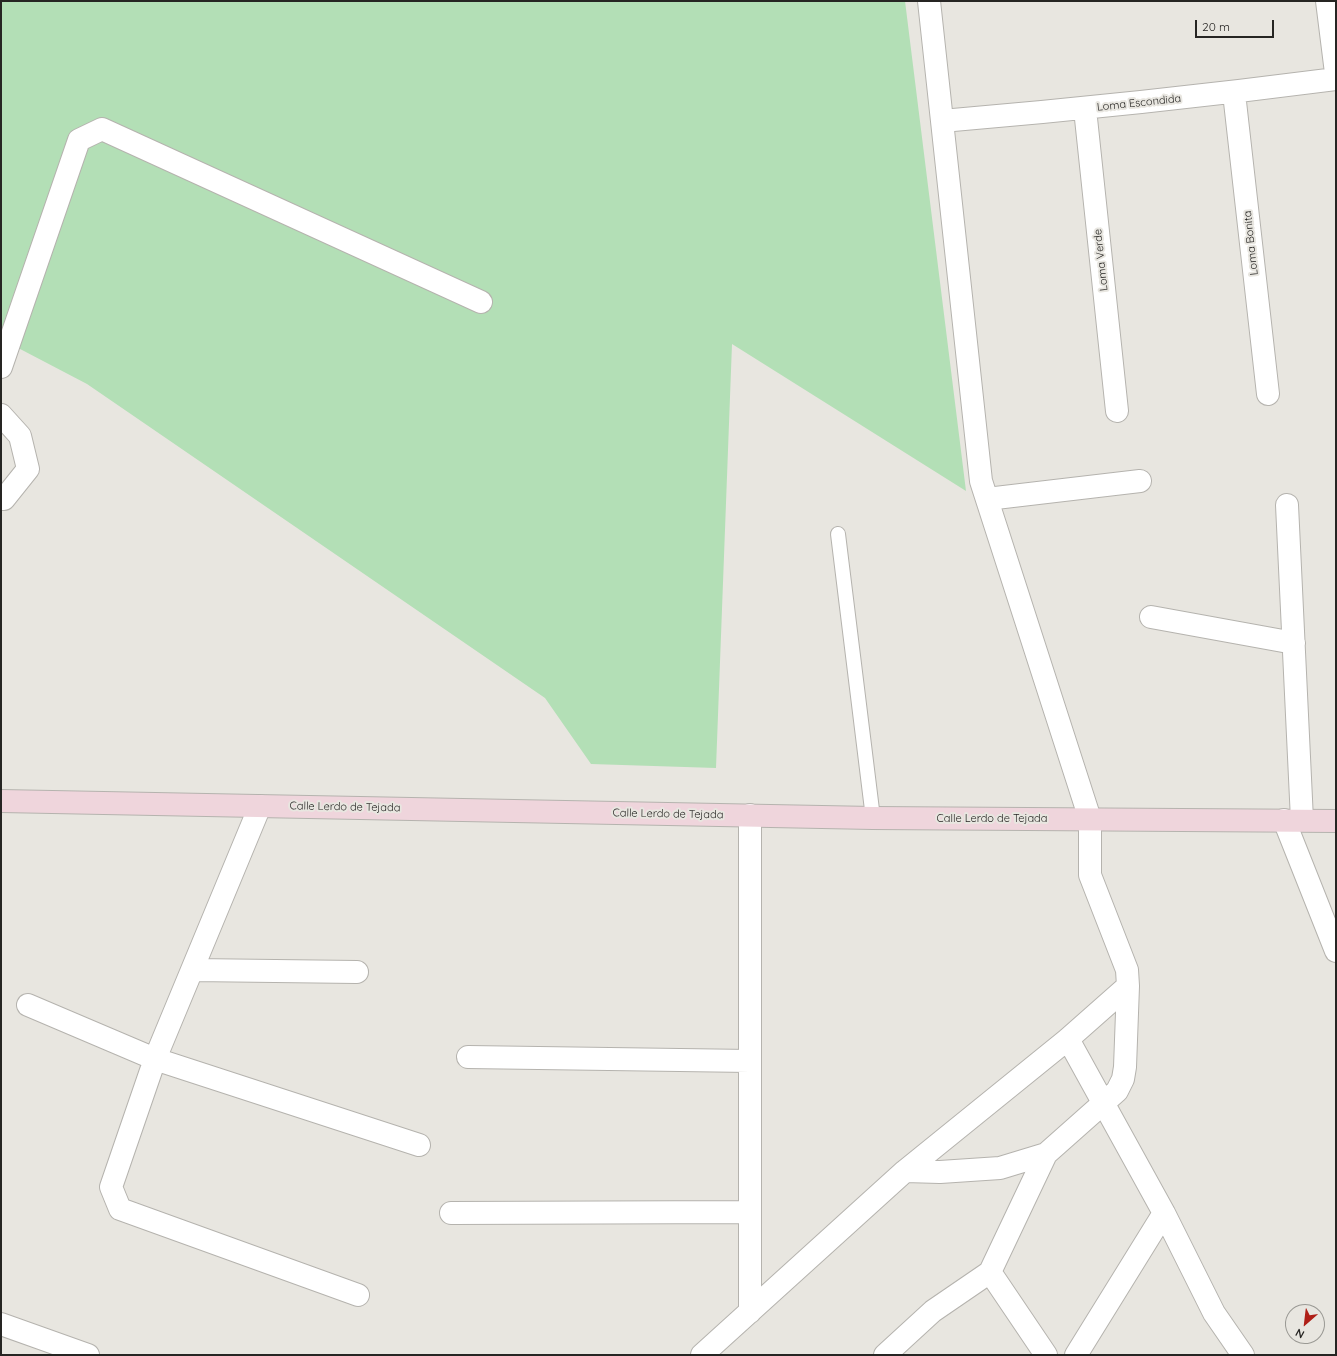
<!DOCTYPE html>
<style>
body{margin:0}
#map{position:relative;width:1337px;height:1356px;overflow:hidden;background:#e8e6e0;font-family:Quicksand,sans-serif}
canvas{display:block}
.frame{position:absolute;inset:0;border:2px solid #262523;pointer-events:none}
.north{position:absolute;left:1285px;top:1304px;width:40px;height:40px;box-sizing:border-box;background:#e8e6e0;border:1px solid #9a9994;border-radius:50%;rotate:208deg;font-size:11px;font-weight:700;line-height:16px;text-align:center;color:#262523}
.north::after{content:'';display:block;margin:auto;width:14px;height:18px;background:#af1f17;clip-path:polygon(50% 0,100% 100%,50% 72%,0 100%)}
.scale{position:absolute;left:1195px;top:20px;width:79px;height:18px;box-sizing:border-box;border:2px solid #262523;border-top:0;padding-left:5px;font-size:12px;line-height:14px;white-space:nowrap;color:#262523;-webkit-text-stroke:3px #e8e6e0;paint-order:stroke}
</style>
<div id="map">
<canvas width="1337" height="1356"></canvas>
<div class="frame"></div>
<div class="north">N</div>
<div class="scale">20 m</div>
</div>
<script>
const g = document.querySelector('canvas').getContext('2d');
g.lineJoin = 'round';
function fill(path, color) { g.fillStyle = color; g.fill(path, 'evenodd'); }
function trace(path, color, width, dash) { g.strokeStyle = color; g.lineWidth = width; g.lineCap = dash ? 'butt' : 'round'; g.setLineDash(dash || []); g.stroke(path); }
function drawText(font, color, halo, rows, align = 'center') {
  g.font = font + ' Quicksand,sans-serif'; g.lineWidth = 4; g.setLineDash([]); g.textBaseline = 'middle'; g.strokeStyle = halo; g.fillStyle = color; for (const [text, x, y, turn = 0] of rows) {
    g.save(); g.translate(x, y); g.rotate((+turn || 0) * Math.PI / 180); g.textAlign = isNaN(turn) ? turn : align; if (halo) g.strokeText(text, 0, 0); g.fillText(text, 0, 0); g.restore();
  }
}
const green = new Path2D(`
 M1,1H905L966,491L732,344L716,768L591,764L545,698L87,384L1,339Z`);
const lane = new Path2D(`
 M838,534L873,818`);
const street = new Path2D(`
 M1327,1L1336,73
 M1234,93L1268,394
 M1085,109L1117,411
 M942,121C1073,110 1205,96 1336,79
 M1,367L79,140L102,129L481,302
 M1,415L20,436L28,469L4,499H1
 M987,499L1140,481
 M1287,505L1302,820
 M1151,617L1294,643
 M260,806L155,1059L111,1187L120,1209L358,1295
 M1284,820L1336,951
 M193,970L357,972
 M28,1005L155,1059L419,1145
 M1068,1039L1164,1213L1214,1313L1243,1355
 M468,1057L750,1061
 M905,1171L940,1172L1000,1168L1046,1154L1117,1091L1123,1079L1125,1067L1128,986L1127,970L1090,875V819L981,481L929,1
 M451,1213L750,1212
 M990,1272L1046,1355
 M750,1312V815
 M1,1324L88,1355
 M702,1355L905,1171L1068,1039L1128,986
 M885,1355L933,1311L990,1272L1046,1154
 M1076,1355L1164,1213`);
const secondary = new Path2D(`
 M1,801L873,818L1336,821`);
const streetNames = [
 ["Loma Escondida",1139,103,-6],
 ["Loma Bonita",1251,243,-96],
 ["Loma Verde",1101,260,-96],
 ["Calle Lerdo de Tejada",345,807,1],
 ["Calle Lerdo de Tejada",668,814,1],
 ["Calle Lerdo de Tejada",992,819]
];
fill(green, '#b3dfb6');
trace(lane, '#b5b3ae', 16);
trace(street, '#b5b3ae', 24);
trace(secondary, '#b5b3ae', 24);
trace(lane, '#fff', 14);
trace(street, '#fff', 22);
trace(secondary, '#efd5dc', 22);
drawText('11px', '#262523', '#e8e6e0', streetNames);
</script>
